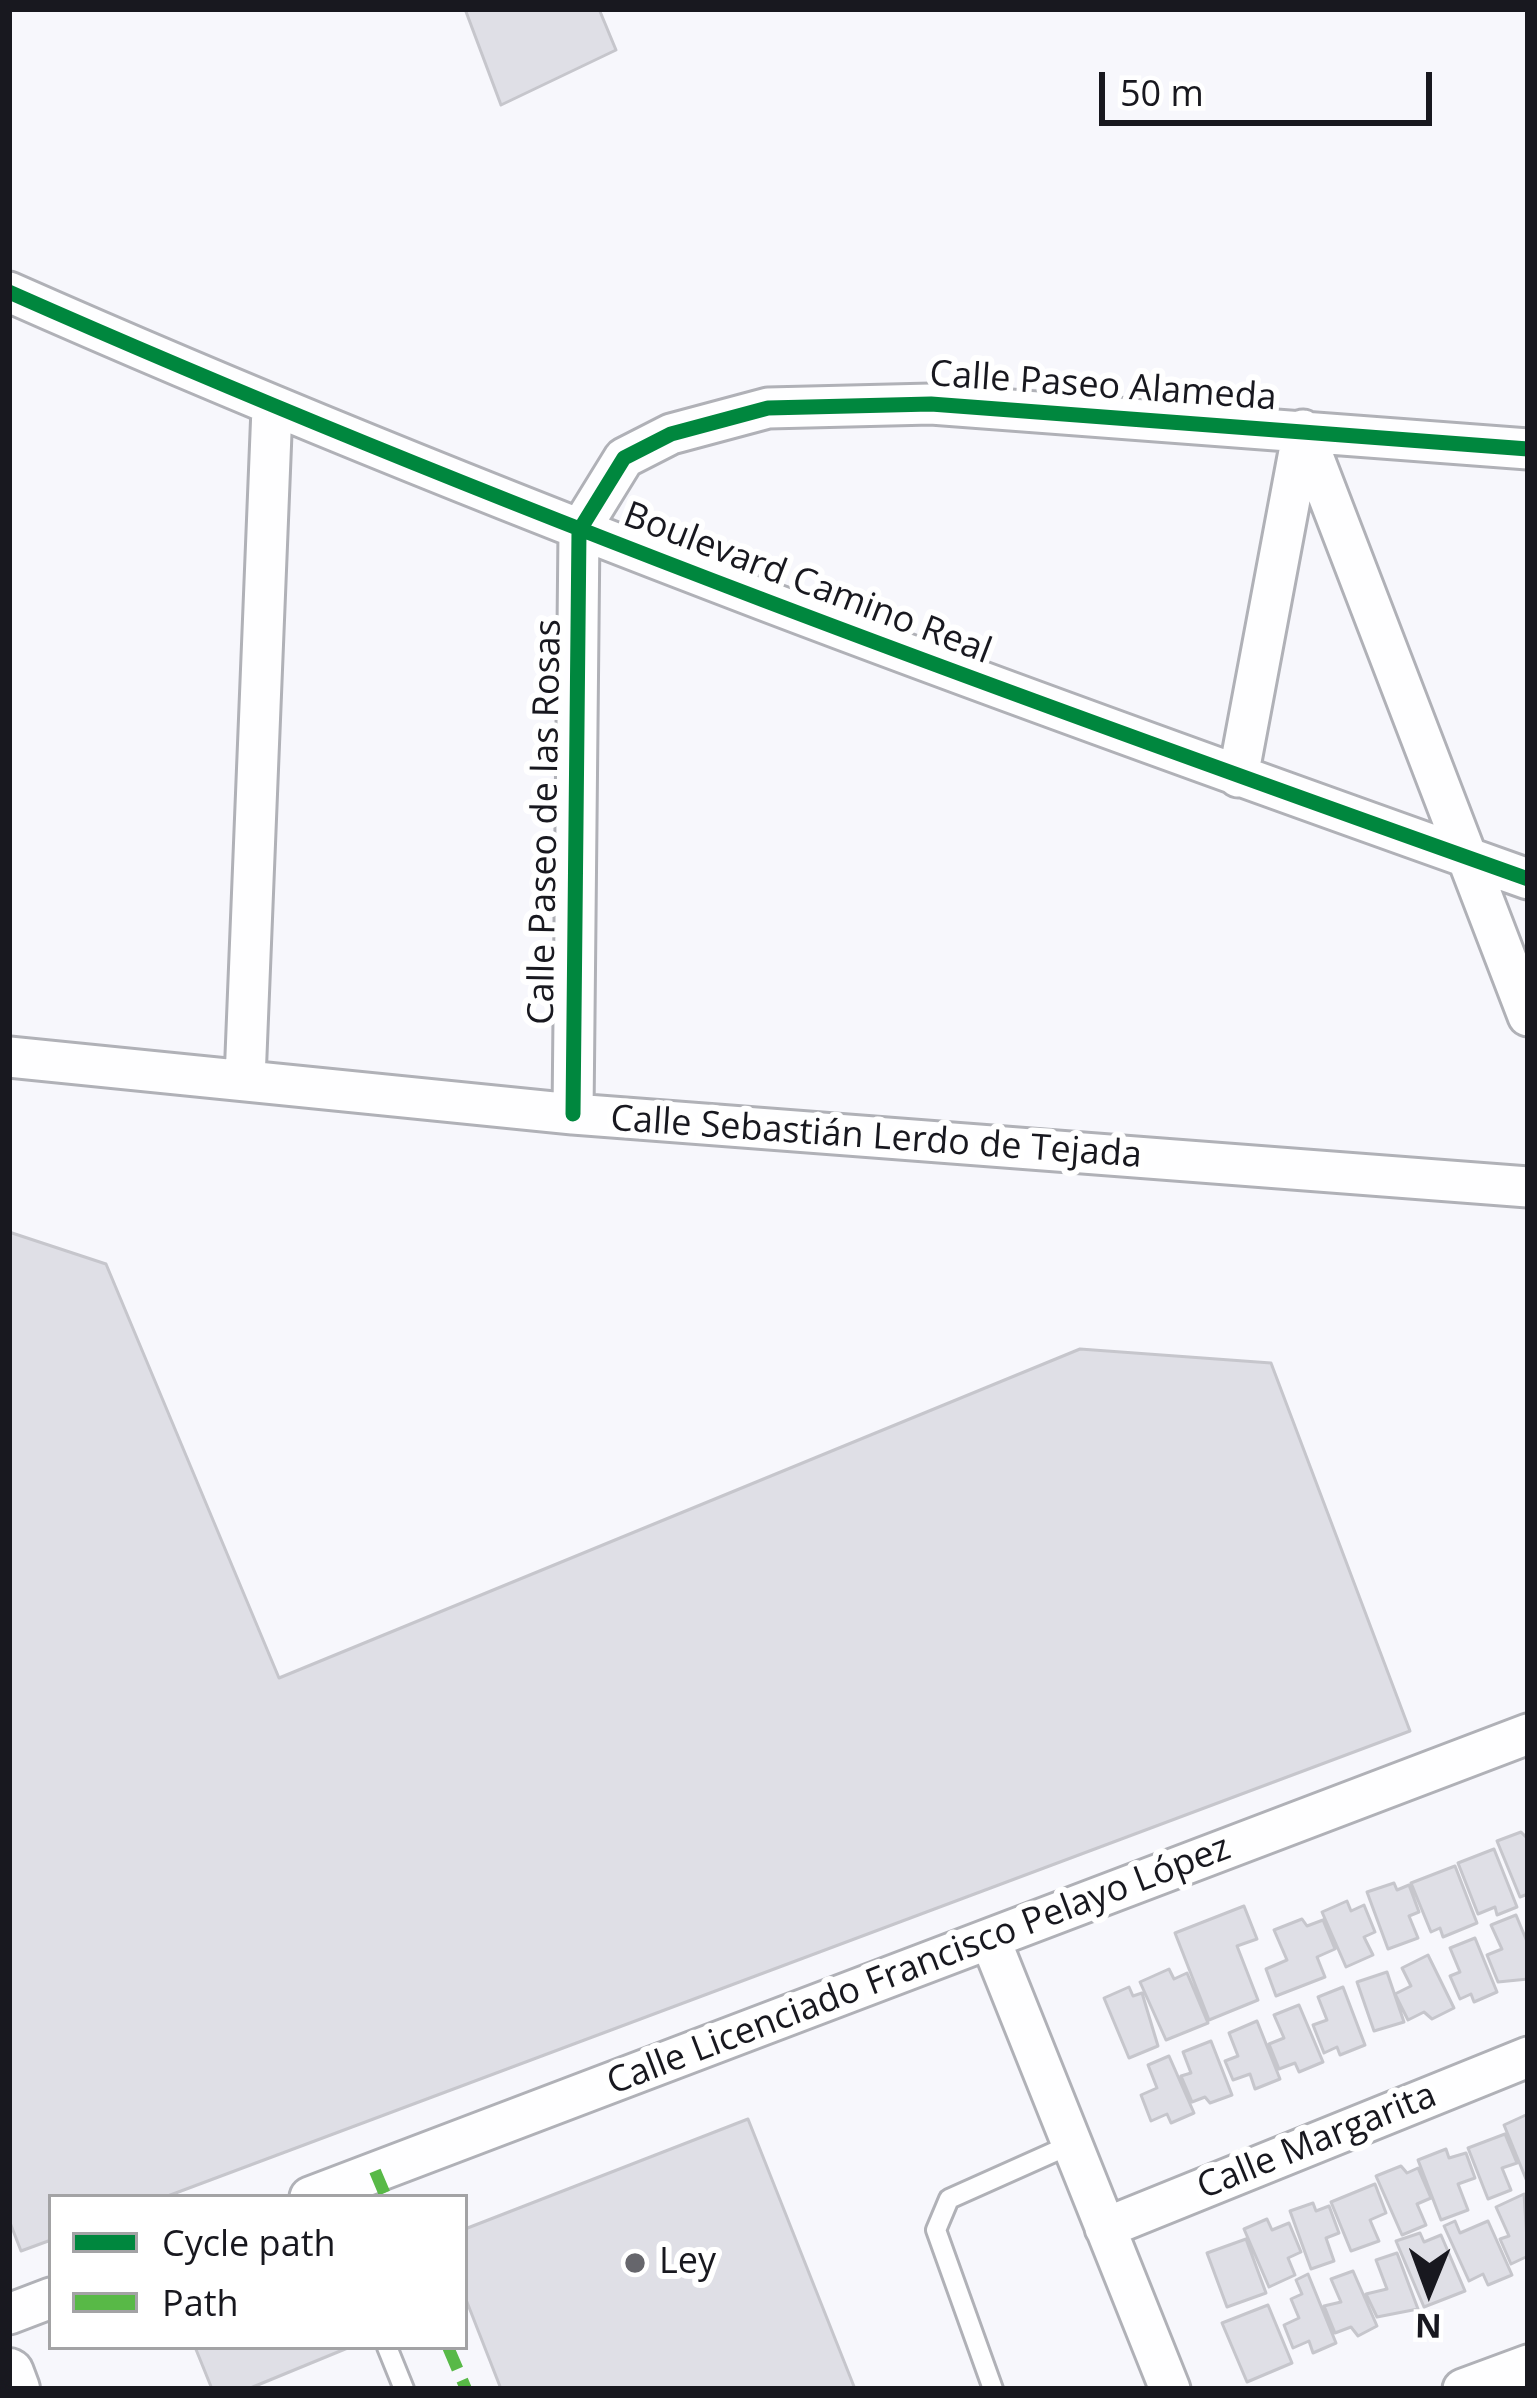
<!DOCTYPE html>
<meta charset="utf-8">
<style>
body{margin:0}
#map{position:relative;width:1537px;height:2398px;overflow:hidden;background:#f7f7fc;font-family:"Open Sans",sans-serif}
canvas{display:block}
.frame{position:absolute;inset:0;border:12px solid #18181f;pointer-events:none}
.legend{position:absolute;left:48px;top:2194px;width:420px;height:156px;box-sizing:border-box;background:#fff;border:3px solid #a3a3a5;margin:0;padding:15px 21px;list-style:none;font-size:36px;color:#18181f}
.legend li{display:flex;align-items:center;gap:24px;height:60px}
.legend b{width:60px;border:3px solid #a3a3a5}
.north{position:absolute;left:1369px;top:2230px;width:120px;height:120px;-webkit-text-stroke:9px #fff;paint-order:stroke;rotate:181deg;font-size:33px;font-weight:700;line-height:48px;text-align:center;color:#18181f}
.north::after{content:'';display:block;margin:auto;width:42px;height:54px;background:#18181f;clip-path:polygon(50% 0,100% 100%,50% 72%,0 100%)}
.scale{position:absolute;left:1099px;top:72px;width:333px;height:54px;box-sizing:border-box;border:6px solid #18181f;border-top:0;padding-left:15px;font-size:36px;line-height:42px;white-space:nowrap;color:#18181f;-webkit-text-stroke:9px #fff;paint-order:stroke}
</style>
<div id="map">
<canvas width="1537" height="2398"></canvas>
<div class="frame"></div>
<ul class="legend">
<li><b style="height:15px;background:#00873e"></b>Cycle path</li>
<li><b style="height:15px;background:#58b947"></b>Path</li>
</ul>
<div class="north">N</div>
<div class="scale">50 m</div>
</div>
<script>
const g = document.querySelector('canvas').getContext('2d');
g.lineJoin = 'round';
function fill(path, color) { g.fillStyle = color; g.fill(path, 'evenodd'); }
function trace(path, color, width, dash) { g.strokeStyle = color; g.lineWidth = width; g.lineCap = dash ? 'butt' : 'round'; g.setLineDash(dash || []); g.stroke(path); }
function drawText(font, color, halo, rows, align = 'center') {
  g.font = font + ' "Open Sans",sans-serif'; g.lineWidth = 12; g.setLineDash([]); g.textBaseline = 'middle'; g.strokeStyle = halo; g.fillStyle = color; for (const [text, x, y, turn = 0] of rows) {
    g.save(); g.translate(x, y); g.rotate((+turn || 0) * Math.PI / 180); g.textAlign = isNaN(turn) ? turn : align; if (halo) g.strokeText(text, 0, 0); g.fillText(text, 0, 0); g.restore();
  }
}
const building = new Path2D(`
 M465,9H599L616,50L501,105Z
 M9,1232L106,1264L279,1678L1080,1349L1271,1363L1410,1731L165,2197H51V2240L21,2251L9,2220Z
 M1521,1832L1528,1839V1894L1520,1897L1497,1841Z
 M1494,1849L1517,1907L1497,1915L1495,1907L1478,1914L1458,1863Z
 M1455,1866L1477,1923L1443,1937L1440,1928L1431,1932L1411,1883Z
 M1394,1883L1397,1890L1409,1885L1419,1912L1409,1916L1418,1938L1388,1949L1367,1892Z
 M1347,1901L1351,1911L1364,1905L1375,1932L1364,1937L1373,1955L1346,1967L1322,1912Z
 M1244,1906L1257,1939L1237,1946L1258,2000L1209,2020L1175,1933Z
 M1516,1915L1528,1944V1979L1498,1982L1487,1955L1502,1949L1491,1925Z
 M1302,1919L1307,1926L1323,1920L1335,1949L1317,1957L1325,1977L1276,1996L1266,1969L1287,1960L1274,1930Z
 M1475,1938L1497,1992L1474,2002L1471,1994L1460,1999L1450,1976L1460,1972L1450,1948Z
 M1428,1955L1454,2008L1432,2019L1424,2012L1408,2020L1395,1994L1411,1986L1402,1968Z
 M1169,1969L1174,1979L1187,1973L1208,2023L1166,2040L1140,1982Z
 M1387,1972L1404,2022L1374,2031L1357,1982Z
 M1129,1987L1133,1996L1142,1993L1158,2046L1129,2058L1104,1998Z
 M1343,1987L1365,2045L1340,2055L1337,2047L1324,2053L1313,2025L1327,2020L1318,1997Z
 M1299,2005L1323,2062L1299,2072L1295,2063L1279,2069L1269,2044L1284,2038L1274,2015Z
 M1257,2021L1280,2079L1255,2089L1250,2074L1233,2080L1225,2061L1238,2056L1229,2033Z
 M1211,2041L1232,2095L1210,2103L1205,2097L1192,2102L1181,2076L1191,2073L1183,2052Z
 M1169,2056L1194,2113L1171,2123L1167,2114L1151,2121L1141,2095L1157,2088L1148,2065Z
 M1528,2114V2184L1504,2125Z
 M748,2119L855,2389H501L465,2297V2229Z
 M1505,2134L1517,2163L1502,2168L1511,2190L1488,2199L1468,2148Z
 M1446,2149L1449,2158L1466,2153L1475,2178L1458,2184L1468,2210L1441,2220L1418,2160Z
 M1401,2166L1407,2173L1418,2168L1431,2198L1417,2204L1426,2225L1402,2235L1376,2176Z
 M1375,2184L1386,2213L1370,2220L1379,2241L1351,2251L1331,2202Z
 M1524,2194L1528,2256L1511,2264L1500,2239L1509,2236L1496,2207Z
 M1313,2203L1316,2211L1329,2206L1339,2233L1326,2238L1334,2261L1311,2269L1290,2211Z
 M1267,2219L1272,2230L1289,2223L1301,2252L1288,2258L1295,2275L1269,2287L1244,2229Z
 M1455,2221L1460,2233L1488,2221L1512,2275L1488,2285L1483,2274L1469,2281L1444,2226Z
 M1420,2233L1424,2242L1441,2235L1465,2291L1424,2307L1396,2241Z
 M1246,2239L1266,2293L1227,2307L1207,2253Z
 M1397,2253L1418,2309L1377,2317L1366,2294L1387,2289L1376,2260Z
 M1353,2271L1377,2326L1358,2336L1351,2327L1335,2333L1324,2306L1341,2302L1331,2279Z
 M1308,2274L1336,2343L1313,2353L1309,2341L1293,2348L1284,2325L1299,2318L1291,2299L1302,2294L1296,2280Z
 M1268,2305L1292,2363L1247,2382L1222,2323Z
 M195,2347H350L248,2389H212Z`);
const service = new Path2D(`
 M387,2347L404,2389
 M993,2389L936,2230L949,2199L1072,2144`);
const minor = new Path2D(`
 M9,292C506,512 1016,697 1528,879
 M1303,430L1528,1016
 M1238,777L1303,430
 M9,1057L573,1114L1528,1187
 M245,1080L272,408
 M573,1114L579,531L624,458L671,434L768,408L931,404L1528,449
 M990,1939L1170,2389
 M310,2197L1528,1734
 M1105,2228L1528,2057
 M9,2314L51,2298
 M1463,2389L1528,2365`);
const tertiary = new Path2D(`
 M9,2373L15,2389`);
const quiet = new Path2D(`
 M375,2171L386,2197
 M448,2347L466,2389`);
const cycleway = new Path2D(`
 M9,292C506,512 1016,697 1528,879
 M573,1114L579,531L624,458L671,434L768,408L931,404L1528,449`);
const markers = [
 [635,2263,12,"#66666c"]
];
const streetNames = [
 ["Calle Paseo Alameda",1103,387,4],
 ["Boulevard Camino Real",807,584,21],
 ["Calle Paseo de las Rosas",546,822,-89],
 ["Calle Sebastián Lerdo de Tejada",876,1138,4],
 ["Calle Licenciado Francisco Pelayo López",919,1966,-21],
 ["Calle Margarita",1317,2142,-22]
];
const poiNames = [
 ["Ley",659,2263]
];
fill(building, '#dfdfe6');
trace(building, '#c6c6cc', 3);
trace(service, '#b0b1b7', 24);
trace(minor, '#b0b1b7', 45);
trace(tertiary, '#b0b1b7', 54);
trace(service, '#fefeff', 18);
trace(minor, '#fefeff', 39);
trace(tertiary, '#fefeff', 48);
trace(quiet, '#58b947', 12, [24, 12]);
trace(cycleway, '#00873e', 15);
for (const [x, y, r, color] of markers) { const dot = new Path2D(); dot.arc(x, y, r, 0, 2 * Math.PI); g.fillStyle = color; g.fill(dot); trace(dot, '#fff', 4.5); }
drawText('36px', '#18181f', '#fff', streetNames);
drawText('36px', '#18181f', '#fff', poiNames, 'left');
</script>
